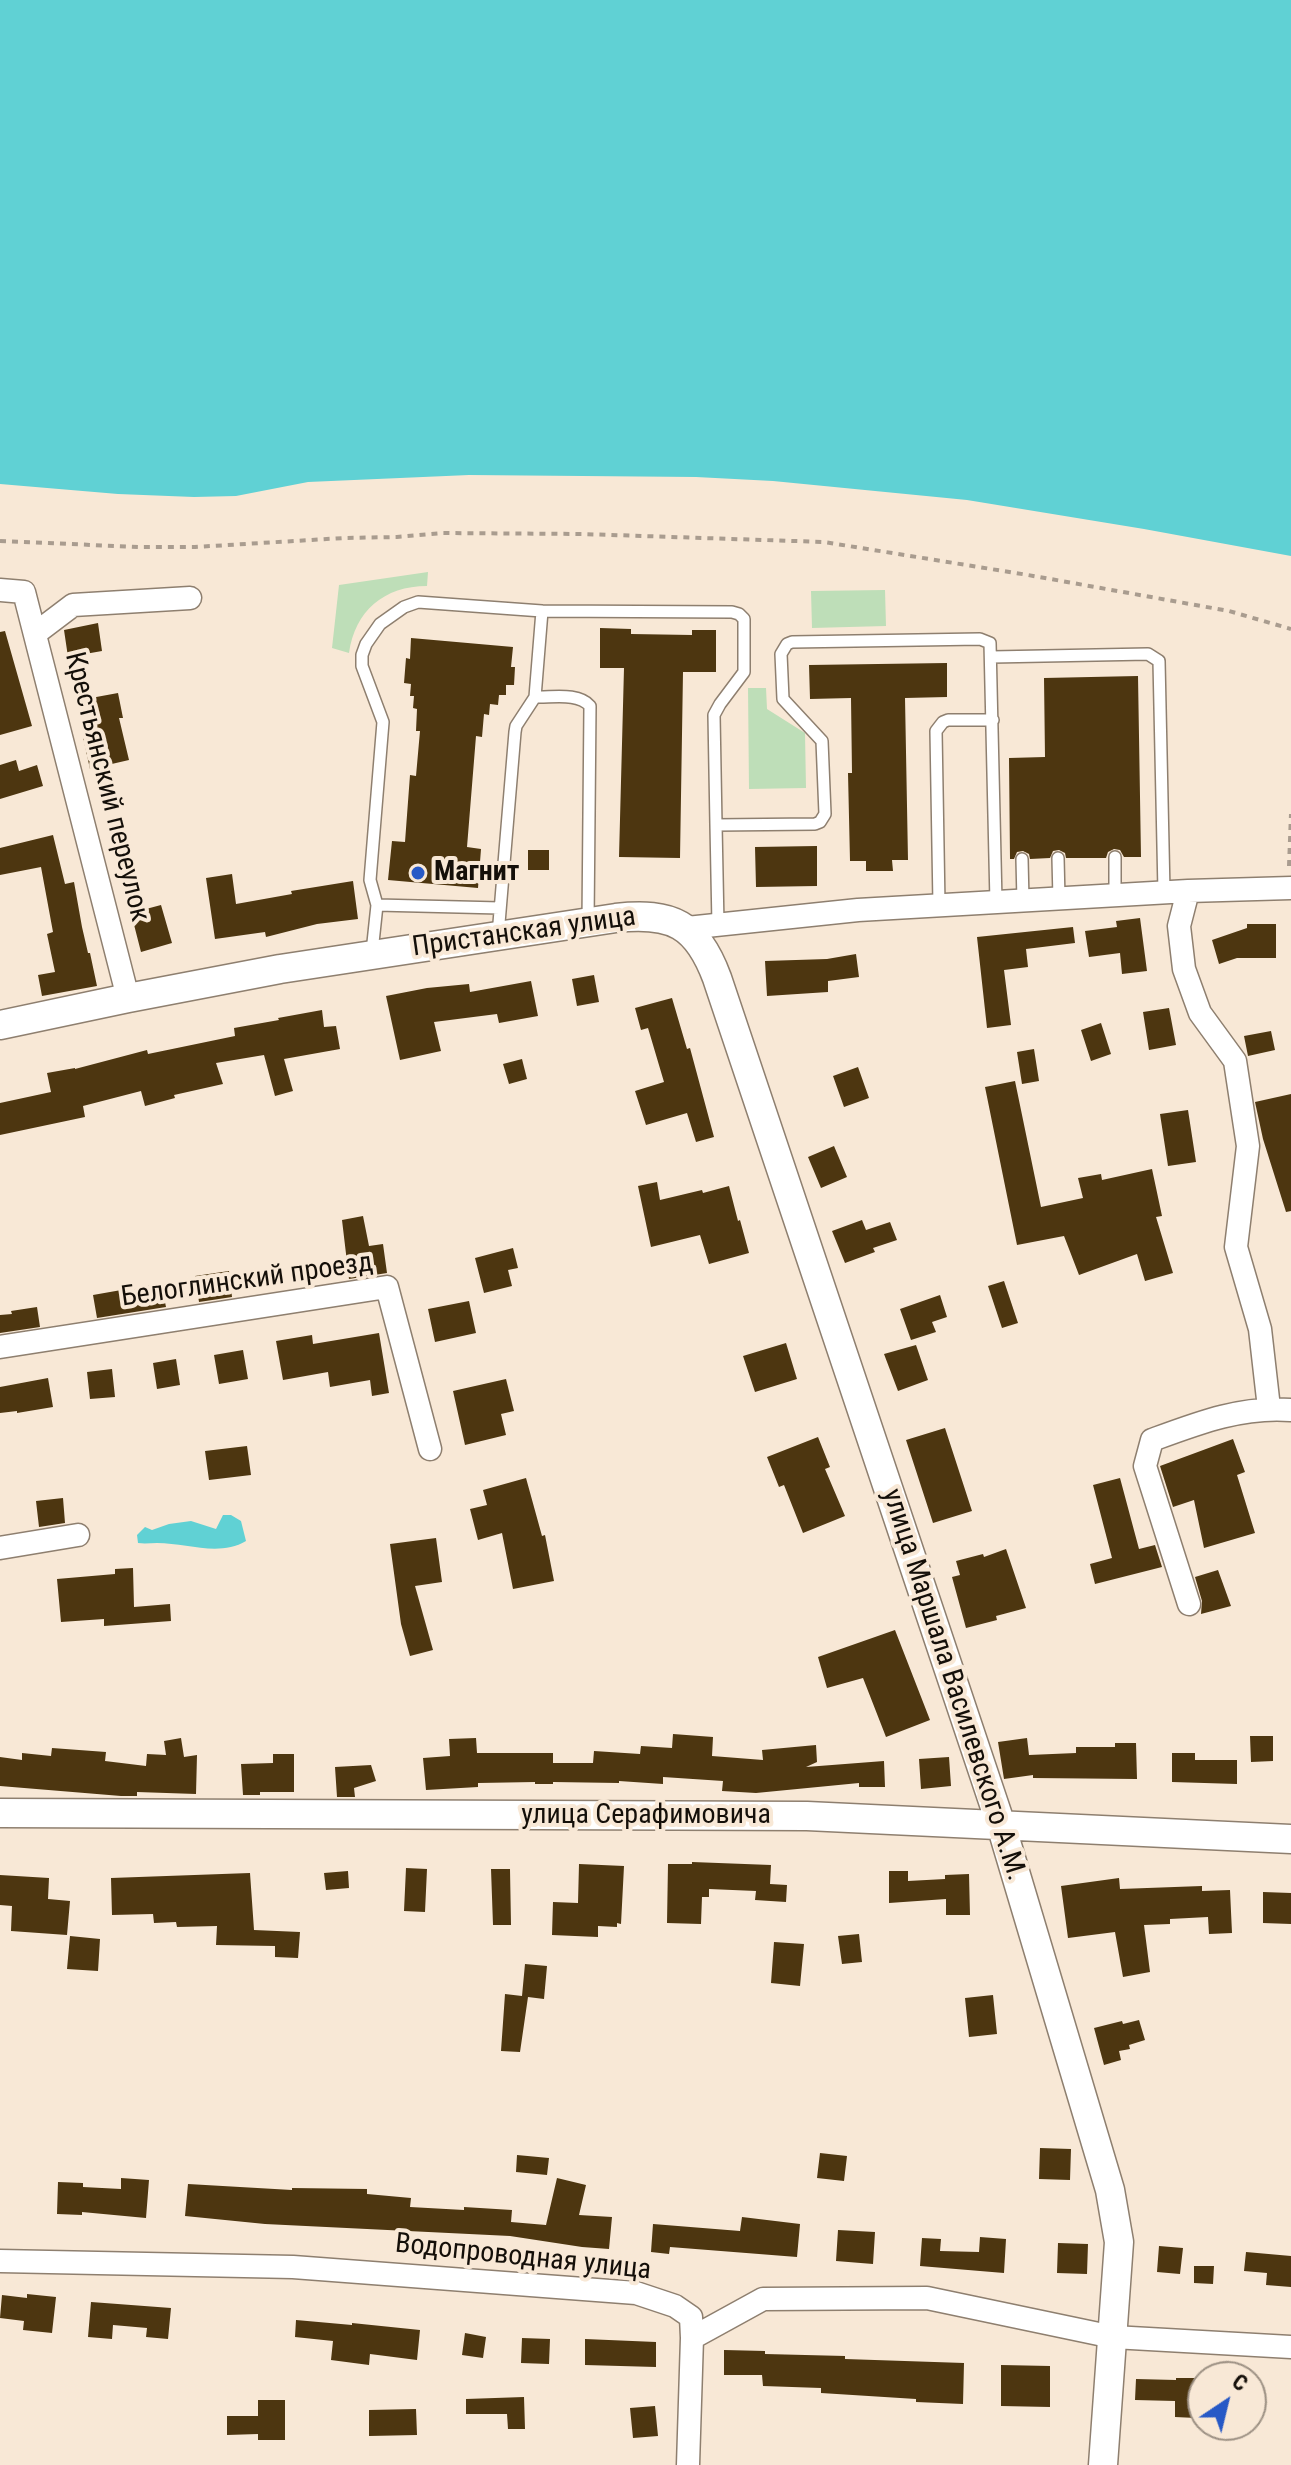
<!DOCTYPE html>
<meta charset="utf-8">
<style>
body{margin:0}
#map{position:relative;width:1291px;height:2465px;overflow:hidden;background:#f8e8d6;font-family:"Roboto Condensed",sans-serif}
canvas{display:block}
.north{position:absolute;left:1187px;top:2361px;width:80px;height:80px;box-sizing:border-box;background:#f8e8d6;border:2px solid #9d9184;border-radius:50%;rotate:35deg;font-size:22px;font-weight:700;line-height:32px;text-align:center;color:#140f09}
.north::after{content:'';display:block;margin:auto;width:28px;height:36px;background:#2759c6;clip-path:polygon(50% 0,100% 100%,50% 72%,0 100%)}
</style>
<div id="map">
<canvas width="1291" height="2465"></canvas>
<div class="north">С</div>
</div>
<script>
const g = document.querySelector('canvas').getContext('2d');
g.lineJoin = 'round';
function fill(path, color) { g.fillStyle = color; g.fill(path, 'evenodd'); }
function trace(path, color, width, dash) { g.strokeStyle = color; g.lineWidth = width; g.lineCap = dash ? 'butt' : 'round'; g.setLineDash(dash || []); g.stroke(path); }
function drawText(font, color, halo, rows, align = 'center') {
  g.font = font + ' "Roboto Condensed",sans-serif'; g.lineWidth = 8; g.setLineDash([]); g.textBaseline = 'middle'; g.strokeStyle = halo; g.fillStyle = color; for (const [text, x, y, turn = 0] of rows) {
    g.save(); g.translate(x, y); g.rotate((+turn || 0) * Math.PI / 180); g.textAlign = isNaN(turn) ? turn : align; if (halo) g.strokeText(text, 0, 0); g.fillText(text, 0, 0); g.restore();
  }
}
const green = new Path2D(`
 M428,572L427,586C384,586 355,611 349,653L332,648L339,585Z
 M885,590L886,626L812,628L811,591Z
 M748,688H766L767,709L805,733L806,788L749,789Z`);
const water = new Path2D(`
 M0,0H1291V556L1144,529L967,500L773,481L696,477L469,475L308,482L236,496L194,497L118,494L0,484Z
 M223,1515H231L241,1521L246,1541C219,1557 187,1543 157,1543C151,1543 145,1544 138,1543L137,1535L145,1527L152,1530L169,1524L191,1521L216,1529Z`);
const building = new Path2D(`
 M98,623L102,651L68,657L64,630Z
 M600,628L631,629V634L692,635V630H716V672H683L680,858L619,857L624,668H600Z
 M5,631L32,726L0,735V632Z
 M411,638L513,647L511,667H515L514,685H506V695H499L498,705L490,704L489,715L484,714L482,737L476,736L467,847L481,849L478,888L388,880L392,841L405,842L410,775L416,776L420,731H416L417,709L413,708L414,696H410L411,684L404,683L406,658L410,659Z
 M947,663V697L905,698L908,860H892L893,871H866V861H850L848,773H852L851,698L810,699L809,665Z
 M1138,676L1141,857H1124L1120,850L1114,849L1108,852L1106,858H1066L1065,853L1059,850L1053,851L1050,858L1030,859L1029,854L1023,851L1017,852L1014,859H1010L1009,758L1045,757L1044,678Z
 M118,693L123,718H119L129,760L90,769L83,737L87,736L80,700Z
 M16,760L19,771L37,765L43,786L0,799V765Z
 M53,835L65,884L74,882L82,927L88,953H90L97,986L42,996L38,975L55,972L47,934L53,932L41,867L0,875V848Z
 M817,846V886L756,887L755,847Z
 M528,850H549V870H528Z
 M232,874L236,904L292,894L291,891L353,881L358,919L317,924L266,937L265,932L215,939L206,878Z
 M161,905L172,943L141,952L131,913Z
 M1140,918L1147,971L1122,974L1120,953L1089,957L1085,931L1117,927L1116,921Z
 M1247,924H1276V958H1237L1219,964L1212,940L1247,928Z
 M1073,927L1075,943L1026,949L1028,967L1004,970L1011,1025L987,1028L977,937Z
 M856,954L859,977L828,981V992L767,996L765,961L827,959Z
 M594,975L599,1002L577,1006L572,979Z
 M531,981L538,1016L499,1023L497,1014L434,1022L441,1051L400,1060L386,996L427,988L469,984L470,992Z
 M672,998L687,1049L690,1048L714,1137L696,1142L687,1113L646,1125L635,1091L664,1082L648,1028L641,1030L635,1008Z
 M1169,1008L1176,1045L1149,1050L1143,1012Z
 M322,1010L324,1027L336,1026L340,1049L284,1059L293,1091L275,1096L264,1055L216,1063L223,1084L174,1095L175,1098L145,1106L141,1091L83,1106L85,1117L0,1135V1103L51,1092L47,1073L75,1068V1069L147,1050L148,1054L235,1036L234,1028L279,1020L278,1018Z
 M1101,1023L1111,1054L1091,1061L1081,1030Z
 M1271,1031L1275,1050L1248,1056L1244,1036Z
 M1034,1049L1039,1081L1022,1084L1017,1052Z
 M522,1059L527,1079L509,1084L503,1064Z
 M858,1067L869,1098L844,1107L833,1076Z
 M1015,1081L1041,1207L1083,1198L1078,1178L1101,1174L1102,1180L1152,1169L1162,1216L1156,1217L1173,1273L1145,1281L1137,1254L1079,1275L1064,1236L1017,1245L985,1087Z
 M1291,1094V1211L1286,1212L1263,1139L1255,1102Z
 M1188,1110L1196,1162L1168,1166L1160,1114Z
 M834,1146L847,1177L821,1188L808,1157Z
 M657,1182L660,1200L702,1190L703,1193L729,1186L738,1221L740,1220L749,1253L709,1264L700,1235L651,1247L638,1186Z
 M363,1216L369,1246L383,1244L387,1273L349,1279L342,1220Z
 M862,1220L866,1230L890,1222L897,1240L873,1248L875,1252L845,1263L832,1231Z
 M513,1248L518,1268L508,1270L512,1286L484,1293L475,1258Z
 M229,1271L232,1297L199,1302L195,1276Z
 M1004,1281L1018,1323L1002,1328L988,1286Z
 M161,1283L166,1307L97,1318L93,1295Z
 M940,1295L947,1317L932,1322L936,1332L911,1340L900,1309Z
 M469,1301L476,1333L435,1342L428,1309Z
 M37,1307L40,1327L0,1333V1315L12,1314L11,1311Z
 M379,1333L389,1393L372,1396L370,1380L330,1387L328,1372L283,1380L276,1341L312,1335L313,1344Z
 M786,1343L797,1379L755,1392L743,1356Z
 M916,1345L928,1380L898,1391L884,1354Z
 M243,1350L248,1379L219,1384L214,1355Z
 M176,1359L180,1385L157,1389L153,1363Z
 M112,1369L115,1397L90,1399L87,1372Z
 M48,1378L53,1407L17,1413V1411L0,1413V1387Z
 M506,1379L514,1411L501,1414L506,1435L465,1445L453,1391Z
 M945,1428L972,1511L933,1523L906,1440Z
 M818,1437L830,1467L825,1469L845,1516L803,1533L784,1485L779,1487L767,1457Z
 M1233,1439L1245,1472L1237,1475L1255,1533L1204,1548L1194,1500L1173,1507L1160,1466Z
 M247,1446L251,1475L209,1480L205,1451Z
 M526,1478L542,1536L545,1535L554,1581L513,1589L502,1533L478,1540L470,1509L487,1505L483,1490Z
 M1120,1478L1139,1549L1155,1545L1162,1567L1095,1584L1090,1564L1112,1558L1093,1485Z
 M63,1498L65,1523L39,1527L36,1501Z
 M436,1538L442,1582L415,1586L433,1650L410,1656L401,1624L390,1544Z
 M1006,1549L1026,1608L996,1616L997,1620L966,1628L952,1577L960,1575L956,1561L983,1554L984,1557Z
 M133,1568L134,1607L170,1604L171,1621L104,1626V1619L61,1622L57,1579L115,1574V1569Z
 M1218,1570L1231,1606L1201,1614L1202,1601L1195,1577Z
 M895,1630L930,1720L886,1737L863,1678L827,1688L818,1657Z
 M673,1734L713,1737L712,1756L763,1760L762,1750L816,1745L817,1762L806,1767L884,1761L885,1787H859V1783L756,1793L722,1791L723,1781L663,1777V1784L619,1781V1783L553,1782V1784H535V1782L478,1783V1787L426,1790L423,1758L450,1756L449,1739L476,1738L477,1753H553V1763H593L594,1751L640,1754L641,1746L672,1748Z
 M1250,1736H1273V1761L1251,1762Z
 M181,1738L184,1757L197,1755L196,1794L137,1792V1796H121L0,1786V1757L22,1760V1753L51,1756L52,1748L106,1752L105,1761L146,1766L147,1754L166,1755L164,1741Z
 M1027,1738L1029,1755L1076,1753V1747H1115V1743H1136L1137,1779L1033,1778V1775L1004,1779L998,1742Z
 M1172,1753H1195V1760H1237V1784L1172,1782Z
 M273,1754H294V1792H260V1795H243L241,1764L273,1763Z
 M949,1757L951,1786L921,1789L919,1759Z
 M371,1765L376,1781L354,1788L355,1797H337L335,1767Z
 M692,1862L771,1865L770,1884L787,1885L786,1902L755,1900L756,1891L709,1889V1897H702L701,1924L667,1923L668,1864H692Z
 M579,1864L624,1866L621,1924L617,1923V1927L598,1926V1937L552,1935L553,1902L578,1903Z
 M406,1868L427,1869L425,1912L404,1911Z
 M491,1869H510L511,1925H493Z
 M348,1871L349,1888L326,1890L324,1873Z
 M889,1871H908V1881L945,1879V1875L969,1874L970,1915H946V1899L889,1903Z
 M250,1873L254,1930L300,1932L298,1958L275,1957V1946L216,1945L217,1926L177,1927L176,1922L154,1923L153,1914L112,1915L111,1878Z
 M0,1875L49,1878L48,1899L70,1901L67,1935L11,1931L12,1906L0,1905Z
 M1119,1878L1120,1889L1202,1886V1891L1230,1890L1232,1933L1209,1934L1208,1917L1170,1919V1924L1144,1925L1150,1972L1123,1977L1115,1932L1068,1938L1061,1886Z
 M1263,1892L1291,1893V1924L1263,1923Z
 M859,1934L862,1962L842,1964L838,1936Z
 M70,1936L100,1939L98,1971L67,1969Z
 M774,1942L804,1944L800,1986L771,1983Z
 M525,1964L547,1966L544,1999L528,1997L520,2052L501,2051L505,1994L522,1996Z
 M993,1995L997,2034L969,2037L965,1998Z
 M1139,2020L1145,2040L1129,2045L1130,2049L1119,2051L1121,2060L1104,2065L1094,2028L1122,2021L1123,2024Z
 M1040,2148L1071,2149L1070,2180L1039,2179Z
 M820,2153L847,2156L844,2181L817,2178Z
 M517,2155L549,2158L547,2175L516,2172Z
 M121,2178L149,2180L146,2218L82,2212V2215L57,2214L58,2182L83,2183V2187L121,2189Z
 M557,2178L586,2185L579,2215L612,2217L609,2249L582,2247L510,2236L265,2224L185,2216L188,2184L292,2190V2188L367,2189V2194L411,2198L410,2207L464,2210V2207L512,2210L511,2222L546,2225Z
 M742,2217L800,2224L797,2257L670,2247L669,2254L651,2252L653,2224L740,2231Z
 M838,2230L875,2232L873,2264L836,2261Z
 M980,2237L1006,2239L1004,2273L920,2266L922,2238L941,2239L940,2251L979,2252Z
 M1058,2243L1088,2244L1087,2274L1057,2273Z
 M1159,2246L1183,2248L1180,2274L1157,2272Z
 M1246,2252L1291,2256V2287L1266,2285L1267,2273L1244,2271Z
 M1194,2266H1214L1213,2284L1194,2283Z
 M27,2294L56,2297L52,2333L23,2330L24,2321L0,2318L2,2295L27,2298Z
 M91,2302L171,2308L168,2339L146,2337L147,2328L113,2325L112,2339L88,2337Z
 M296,2320L352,2325V2323L420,2330L417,2360L370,2354L369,2365L331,2360L333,2341L295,2337Z
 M465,2333L486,2337L483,2358L462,2355Z
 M522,2338L550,2339L549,2364L521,2363Z
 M585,2339L656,2342V2367L585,2365Z
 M724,2350L765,2351V2354L845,2356V2359L964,2363L963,2404L916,2402V2399L821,2393V2388L763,2386L762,2375H724Z
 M1001,2365L1050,2366V2407L1001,2406Z
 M1176,2378H1198L1196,2418L1175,2417V2401L1135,2400L1136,2379L1176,2380Z
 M524,2397L525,2429H508L507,2414H466V2399Z
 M258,2400H285V2440H258V2434L227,2435V2416H258Z
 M655,2406L658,2436L633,2438L630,2408Z
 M416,2409L417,2435L369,2436V2410Z`);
const path = new Path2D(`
 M0,541L139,547H195L344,538L397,537L443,533L582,534L824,542L1028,575L1229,611L1291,629
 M1289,866L1291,814`);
const service = new Path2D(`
 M542,611L732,612L739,614L744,619V672L720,704L714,715L716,825
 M992,657L1148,654L1159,661L1164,892
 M535,697C551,698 578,692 590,706L588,922
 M1115,857V895
 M1058,858L1059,899
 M1022,859L1023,901
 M377,905L500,908
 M939,905L936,731L943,722L948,720H993
 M718,925L716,825L815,824L820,822L825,814L822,741L783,699L781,654L787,644L792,642L980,639L990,643L996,902
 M372,952L377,905L370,880L383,722L362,666V655L366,644L380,624L404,607L418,602L542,611L535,697L516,726L515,732L498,935`);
const minor = new Path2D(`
 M0,590L24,592L128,998
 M36,633L73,605L190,598
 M1188,891L1179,926L1184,969L1200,1013L1235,1061L1248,1146L1236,1247L1260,1329L1269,1408
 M687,928L858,910L1188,891L1291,888
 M0,1347L387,1287L430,1449
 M0,1548L78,1535
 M1189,1604L1145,1466L1152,1440C1198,1423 1242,1406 1291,1410
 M0,2261L293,2267L636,2293L675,2306L691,2317L692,2338L763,2299L927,2298L1113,2337L1291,2347
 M688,2465L692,2338`);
const tertiary = new Path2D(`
 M0,1025L128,998L280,969L616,918C672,912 697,924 717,978L1001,1825L1110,2190L1119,2242L1103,2465
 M0,1813L807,1816L1291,1839`);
const markers = [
 [418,873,8,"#2759c6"]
];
const streetNames = [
 ["Крестьянский переулок",106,787,76],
 ["Пристанская улица",524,933,-8],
 ["Белоглинский проезд",247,1281,-8],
 ["улица Маршала Василевского А.М.",953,1685,72],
 ["улица Серафимовича",646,1816],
 ["Водопроводная улица",523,2258,6]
];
const poiNames = [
 ["Магнит",434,873]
];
fill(green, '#bedeb8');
fill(water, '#60d1d4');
fill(building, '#4d3610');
trace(service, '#8e7f6f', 14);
trace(minor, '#8e7f6f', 25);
trace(tertiary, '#8e7f6f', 31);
trace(path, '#a99c8f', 4, [6, 6]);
trace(service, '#fff', 11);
trace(minor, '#fff', 22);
trace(tertiary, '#fff', 28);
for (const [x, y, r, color] of markers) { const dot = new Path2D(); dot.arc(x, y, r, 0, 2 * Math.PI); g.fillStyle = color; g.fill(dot); trace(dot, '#f8e8d6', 3); }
drawText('28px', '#140f09', '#f8e8d6', streetNames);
drawText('bold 28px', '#140f09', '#f8e8d6', poiNames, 'left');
</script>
